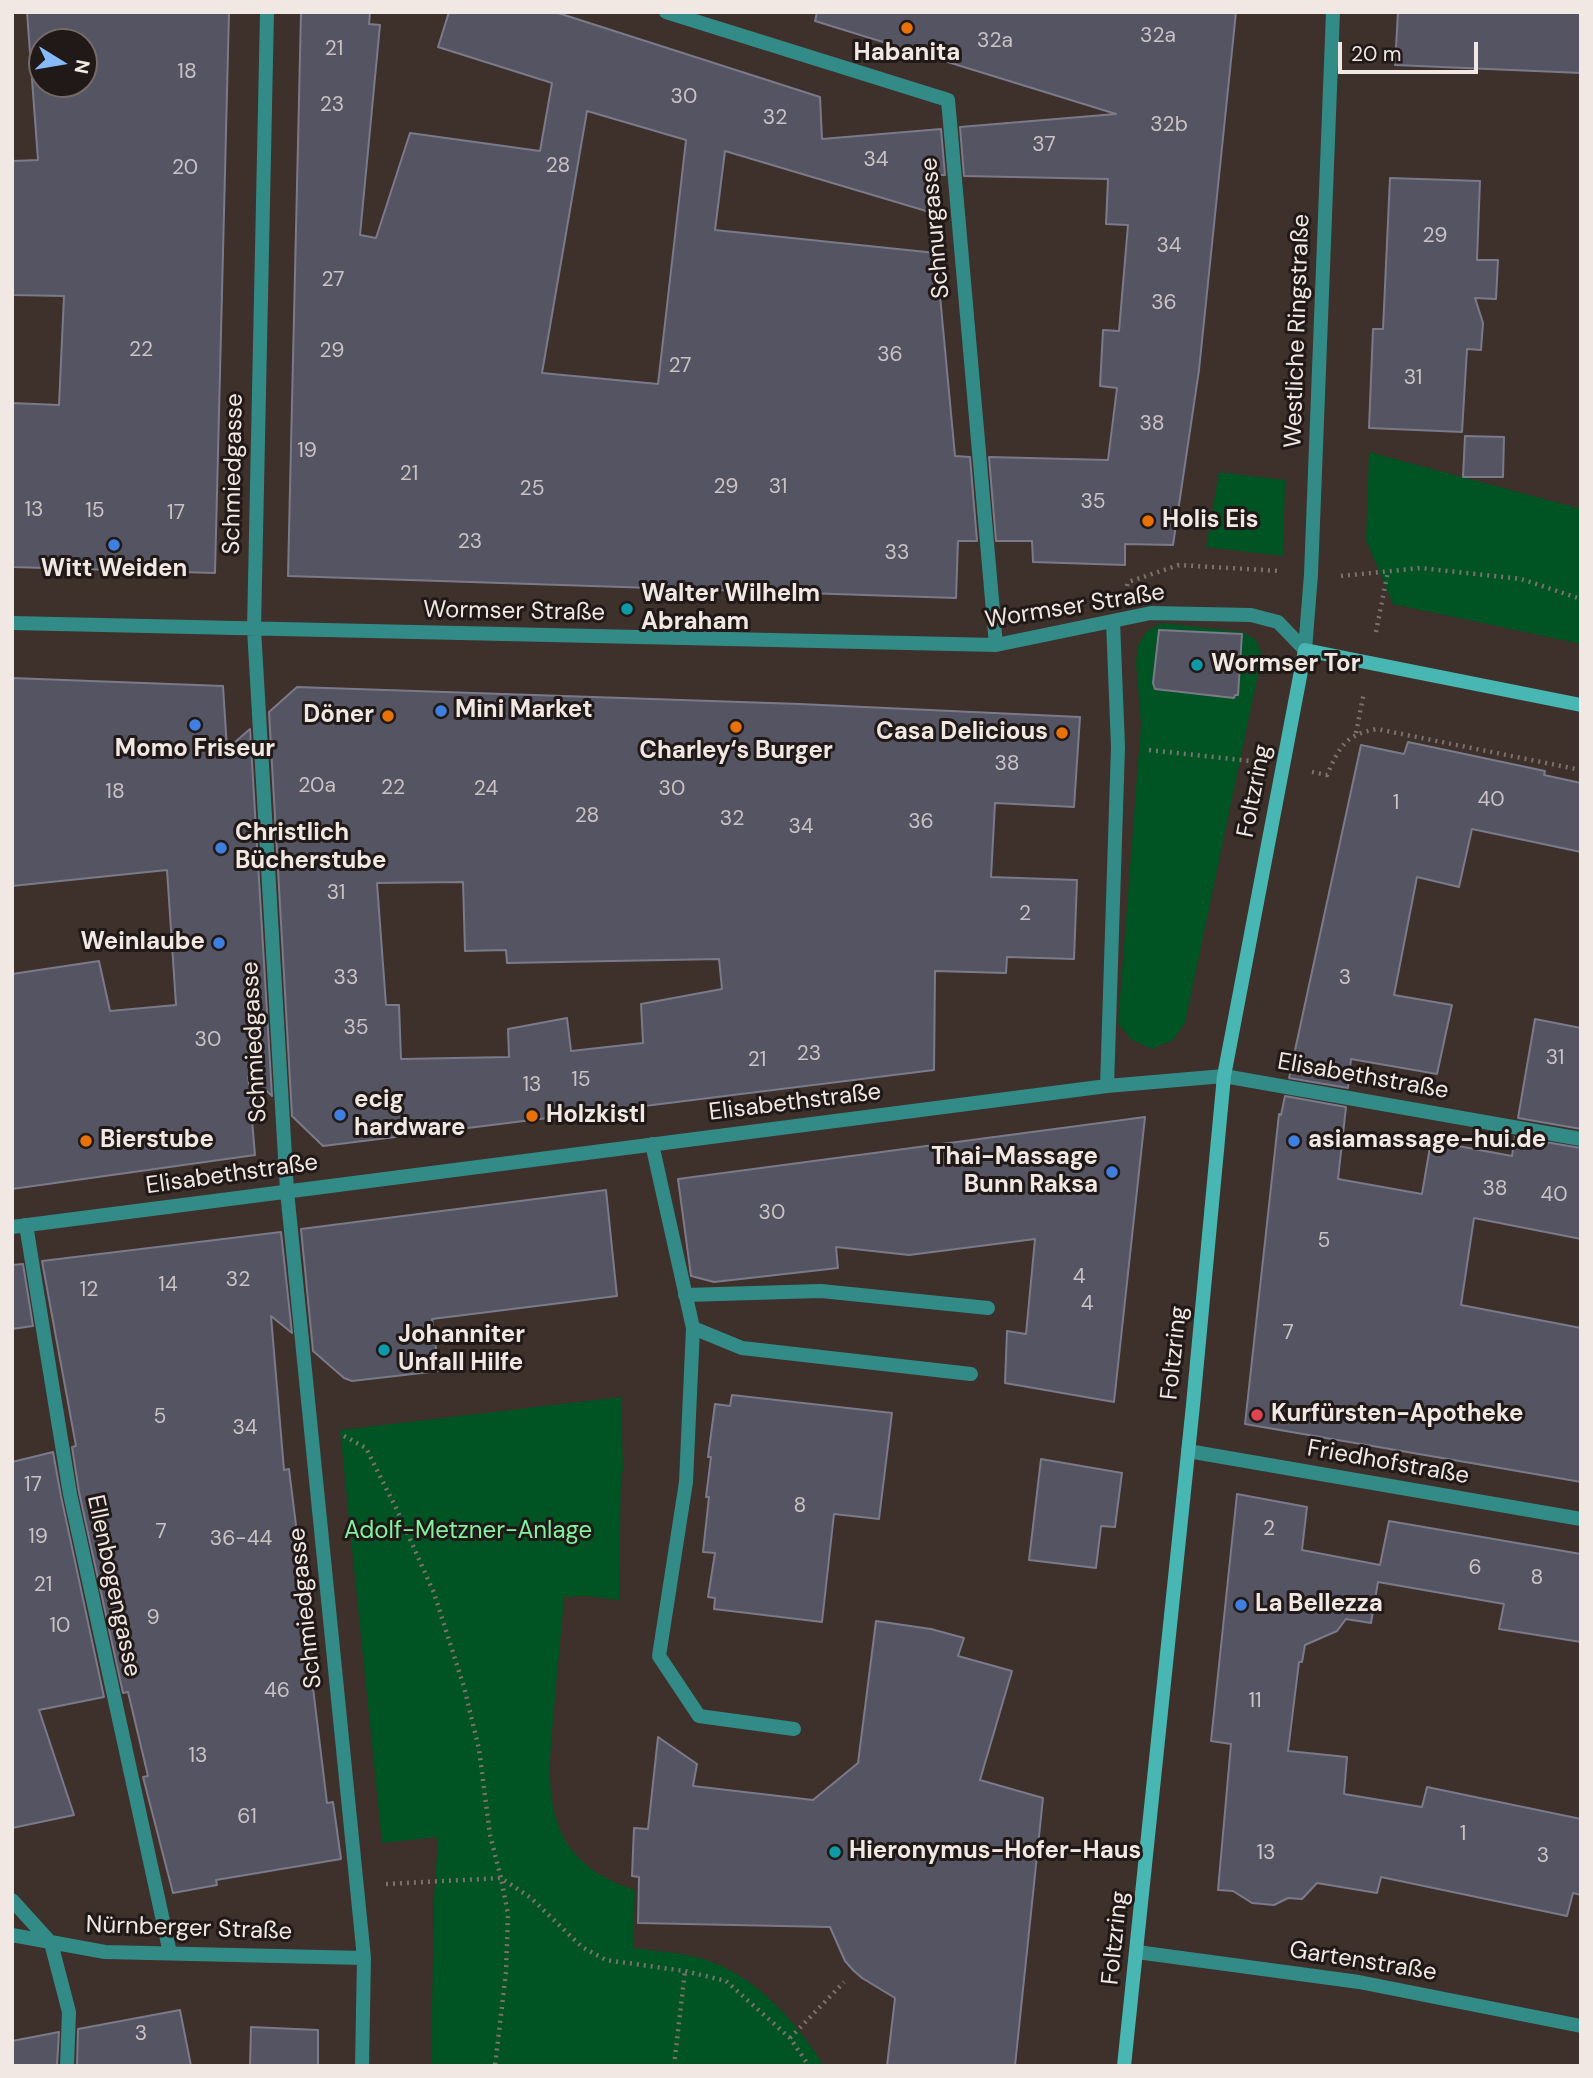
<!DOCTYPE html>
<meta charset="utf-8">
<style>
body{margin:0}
#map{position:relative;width:1593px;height:2078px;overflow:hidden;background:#3e302a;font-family:"DM Sans",sans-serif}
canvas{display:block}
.frame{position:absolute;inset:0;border:14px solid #f1e7e3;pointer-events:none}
.north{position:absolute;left:28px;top:28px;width:70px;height:70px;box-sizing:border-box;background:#201917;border:2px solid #746b69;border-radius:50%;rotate:101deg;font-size:19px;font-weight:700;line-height:28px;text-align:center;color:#f1e7e3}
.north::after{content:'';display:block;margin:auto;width:24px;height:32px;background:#86bbfb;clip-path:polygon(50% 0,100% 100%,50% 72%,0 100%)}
.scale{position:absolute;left:1338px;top:42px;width:140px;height:32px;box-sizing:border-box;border:4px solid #f1e7e3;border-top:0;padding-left:9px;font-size:21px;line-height:24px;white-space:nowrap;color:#f1e7e3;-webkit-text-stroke:5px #201917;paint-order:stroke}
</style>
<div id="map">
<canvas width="1593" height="2078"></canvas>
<div class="frame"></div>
<div class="north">N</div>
<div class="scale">20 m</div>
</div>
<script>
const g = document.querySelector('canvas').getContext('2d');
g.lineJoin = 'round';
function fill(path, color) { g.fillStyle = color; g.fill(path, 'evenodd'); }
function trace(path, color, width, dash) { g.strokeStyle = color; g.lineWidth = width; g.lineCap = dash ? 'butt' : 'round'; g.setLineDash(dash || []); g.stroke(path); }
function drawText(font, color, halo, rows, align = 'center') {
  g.font = font + ' "DM Sans",sans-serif'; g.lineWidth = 6; g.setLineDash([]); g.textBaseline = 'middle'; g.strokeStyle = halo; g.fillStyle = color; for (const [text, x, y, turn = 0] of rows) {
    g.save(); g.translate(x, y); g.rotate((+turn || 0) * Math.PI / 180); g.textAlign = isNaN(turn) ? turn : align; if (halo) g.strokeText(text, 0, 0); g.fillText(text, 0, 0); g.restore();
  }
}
const green = new Path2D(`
 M1369,452L1581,509V644L1393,604L1366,540Z
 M1219,472L1285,480L1283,556L1206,547Z
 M1162,623L1243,632L1256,640L1262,655L1185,1023L1173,1040L1152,1049L1132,1040L1118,1024L1141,724L1136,663L1138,645L1147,631Z
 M621,1397L623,1472H621L619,1600L586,1596L564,1597C561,1635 557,1672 554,1710C546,1791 541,1860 635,1890L633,1948C656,1951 680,1952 703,1959C756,1975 795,2021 824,2066H431L434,1898L438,1837L382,1843L340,1430Z`);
const building = new Path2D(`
 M27,12H229L215,573L12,567V403L59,405L64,296L12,295V161L38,160ZM42,42H84V84H42Z
 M301,12H370L369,24L380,25L360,235L376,238L410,133L540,151L552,83L438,47L449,12H555L820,97L822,139L941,129L945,175H930L933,213L725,151L715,230L936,253L955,456L970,457L977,541H958L956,598L288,576ZM587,111L686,140L658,384L542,373Z
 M817,12H1236L1199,370L1173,545L1125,544V565L1033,562L1032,541H996L989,457L1108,460L1117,388L1100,386L1103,330L1119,331L1128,225L1106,224L1108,179L964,176L960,127L1116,114L815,21Z
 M1398,12H1581V73L1395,65Z
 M1390,178L1480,181L1477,260H1498L1496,299L1475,298L1483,323L1481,350L1467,349L1462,432L1369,428L1373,329H1383Z
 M1465,436L1504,437L1503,477H1463Z
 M1159,630L1242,634L1238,695H1235L1234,698L1155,689L1153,683Z
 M12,678L223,686L227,749L250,729L272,1096L248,1073L255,1155L12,1189V974L99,961L110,1011L176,1005L167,870L12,886Z
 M297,687L800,704L1080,717L1074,807L995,803L991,877L1077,880L1074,959L1007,957L1006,973L935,971L934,1070L323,1146L292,1116L269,712ZM463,882L465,951L506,950L507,963L719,959L722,989L641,1004L643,1043L571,1051L567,1018L508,1029L509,1057L401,1059L399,1005H386L377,883Z
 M1408,742L1545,771L1544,775L1581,783V852L1472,829L1459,887L1417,877L1394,995L1452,1005L1437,1074L1351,1059L1348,1088L1289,1078L1361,745L1404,754Z
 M1535,1019L1581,1028V1129L1518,1118Z
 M1285,1096L1346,1107L1338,1179L1422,1194L1431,1141L1512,1156L1515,1137L1581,1148V1239L1474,1218L1461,1305L1581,1328V1482L1245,1424L1279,1114L1281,1115Z
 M1145,1117L1114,1402L1005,1383L1007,1331L1026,1334L1035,1239L909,1255L836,1247L838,1268L714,1282L691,1276L678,1179Z
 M606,1190L617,1296L432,1319L439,1371L352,1381L344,1378L313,1351L301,1229Z
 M281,1232L292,1333L271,1316L284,1470L289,1469L312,1654L309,1655L327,1803L333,1802L341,1859L216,1880L217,1885L173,1893L143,1777L148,1776L128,1692L123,1693L79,1492L72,1447L76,1446L42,1261Z
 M23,1264L33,1326L12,1329V1265Z
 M732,1395L892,1413L879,1519L834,1514L822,1622L714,1609L715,1598L708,1597L715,1553L703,1552L709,1497H706L711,1457H708L715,1404L730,1406Z
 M53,1452L61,1496L104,1697L39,1710L74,1815L12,1828V1462Z
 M1041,1459L1122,1473L1115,1527L1101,1526L1096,1568L1029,1560Z
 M1237,1494L1307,1507L1302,1550L1380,1565L1389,1521L1581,1554V1642L1499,1629L1504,1604L1378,1582L1371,1623L1346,1619L1337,1631L1305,1645L1302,1662H1299L1288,1751L1347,1757L1344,1794L1422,1807L1427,1787L1581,1819V1895L1573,1893L1567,1916L1381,1877L1377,1893L1317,1883L1302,1899L1288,1898L1274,1905L1252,1903L1233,1891L1218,1890L1231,1744L1211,1741Z
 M876,1621L931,1629L964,1638L958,1656L1012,1671L980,1780L1043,1798L1015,2066H887L895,1998L862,1978L853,1970L845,1961L830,1927L638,1923L639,1877L632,1876L634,1828L648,1829L658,1737L697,1764L693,1786L813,1800L858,1763Z
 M180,2010L191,2066H77L78,2029Z
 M251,2027L318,2030V2066H250Z
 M59,2032L57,2066H12V2041Z`);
const path = new Path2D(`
 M1341,576L1421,568L1521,579L1581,599
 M1127,586L1128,582L1179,565L1280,571
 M1376,632L1388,571
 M1356,733L1364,692
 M1149,750L1251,761
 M1312,772L1327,775C1340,746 1345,735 1377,729L1581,770
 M344,1436L366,1448L397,1510L434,1593L464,1687L479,1749L490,1835L501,1878L531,1898L582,1947L606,1960L685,1971L726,1981L790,2038L809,2066
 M386,1884L501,1878L508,1914L506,1972L495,2066
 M790,2038L844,1982
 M674,2066L685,1971`);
const lane = new Path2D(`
 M652,1144L693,1328L686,1482L659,1656L699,1716L794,1729
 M26,1225L70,1494L170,1953
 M685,1295L821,1291L988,1308
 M693,1328L742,1348L971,1374`);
const street = new Path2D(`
 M267,12L254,629L287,1191L364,1958L362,2066
 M666,12L948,100L996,645
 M12,623L996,645L1151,613L1251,615L1278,622L1305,650
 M1305,650L1311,574L1333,12
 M1107,1086L1118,747L1113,621
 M12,1227L1107,1086L1224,1076L1581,1139
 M1188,1451L1581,1519
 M12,1900L51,1943L69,2012L67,2066
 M12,1935L105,1952L364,1958
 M1137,1952L1359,1982L1581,2026`);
const secondary = new Path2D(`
 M1124,2066L1193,1405L1224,1076L1305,650L1581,705`);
const markers = [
 [907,28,7,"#e8710a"],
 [1148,521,7,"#e8710a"],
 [114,545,7,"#3f7fe0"],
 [627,609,7,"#0f9aa8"],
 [1197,665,7,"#0f9aa8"],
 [441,711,7,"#3f7fe0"],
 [388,716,7,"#e8710a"],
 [195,725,7,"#3f7fe0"],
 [736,727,7,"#e8710a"],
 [1062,733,7,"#e8710a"],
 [221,848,7,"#3f7fe0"],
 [219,943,7,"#3f7fe0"],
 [340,1115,7,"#3f7fe0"],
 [532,1116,7,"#e8710a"],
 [86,1141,7,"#e8710a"],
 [1294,1141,7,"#3f7fe0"],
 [1112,1172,7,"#3f7fe0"],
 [384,1350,7,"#0f9aa8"],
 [1257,1415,7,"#e0444e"],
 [1241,1605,7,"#3f7fe0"],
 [835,1852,7,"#0f9aa8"]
];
const numberNames = [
 ["32a",1158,36],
 ["32a",995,41],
 ["21",334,49],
 ["18",187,72],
 ["30",684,97],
 ["23",332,105],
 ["32",775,118],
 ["32b",1169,125],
 ["37",1044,145],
 ["34",876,160],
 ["28",558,166],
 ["20",185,168],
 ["29",1435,236],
 ["34",1169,246],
 ["27",333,280],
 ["36",1164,303],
 ["22",141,350],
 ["29",332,351],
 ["36",890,355],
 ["27",680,366],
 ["31",1413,378],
 ["38",1152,424],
 ["19",307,451],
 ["21",409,474],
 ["29",726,487],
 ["31",778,487],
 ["25",532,489],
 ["35",1093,502],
 ["13",34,510],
 ["15",95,511],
 ["17",176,513],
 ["23",470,542],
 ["33",897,553],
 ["38",1007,764],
 ["20a",317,786],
 ["22",393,788],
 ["24",486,789],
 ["30",672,789],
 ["18",115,792],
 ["40",1491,800],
 ["1",1396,803],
 ["28",587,816],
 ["32",732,819],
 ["36",921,822],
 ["34",801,827],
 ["31",336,893],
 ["2",1025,914],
 ["33",346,978],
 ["3",1345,978],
 ["35",356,1028],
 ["30",208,1040],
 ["23",809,1054],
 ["31",1555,1058],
 ["21",757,1060],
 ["15",581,1080],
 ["13",532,1085],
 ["38",1495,1189],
 ["40",1554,1195],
 ["30",772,1213],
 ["5",1324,1241],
 ["4",1079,1277],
 ["32",238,1280],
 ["14",168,1285],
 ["12",89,1290],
 ["4",1087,1304],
 ["7",1288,1333],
 ["5",160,1417],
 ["34",245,1428],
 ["17",33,1485],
 ["8",800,1506],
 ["2",1269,1529],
 ["7",161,1532],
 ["19",38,1537],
 ["36-44",241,1539],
 ["6",1475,1568],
 ["8",1537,1578],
 ["21",43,1585],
 ["9",153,1618],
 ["10",60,1626],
 ["46",277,1691],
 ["11",1255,1701],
 ["13",198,1756],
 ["61",247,1817],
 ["1",1463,1834],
 ["13",1266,1853],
 ["3",1543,1856],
 ["3",141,2034]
];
const poiNames = [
 ["Habanita",907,54,"center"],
 ["Holis Eis",1162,521],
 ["Witt Weiden",114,570,"center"],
 ["Walter Wilhelm",641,595],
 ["Abraham",641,623],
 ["Wormser Tor",1211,665],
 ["Mini Market",455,711],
 ["Döner",374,716,"right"],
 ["Casa Delicious",1048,733,"right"],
 ["Momo Friseur",195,750,"center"],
 ["Charley‘s Burger",736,752,"center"],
 ["Christlich",235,834],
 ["Bücherstube",235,862],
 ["Weinlaube",205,943,"right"],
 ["ecig",354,1101],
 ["hardware",354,1129],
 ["Holzkistl",546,1116],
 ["Bierstube",100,1141],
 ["asiamassage-hui.de",1308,1141],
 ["Thai-Massage",1098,1158,"right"],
 ["Bunn Raksa",1098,1186,"right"],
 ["Johanniter",398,1336],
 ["Unfall Hilfe",398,1364],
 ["Kurfürsten-Apotheke",1271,1415],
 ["La Bellezza",1255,1605],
 ["Hieronymus-Hofer-Haus",849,1852]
];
const streetNames = [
 ["Schnurgasse",936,228,-95],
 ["Westliche Ringstraße",1298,331,-88],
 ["Schmiedgasse",234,474,-89],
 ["Wormser Straße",1075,607,-9],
 ["Wormser Straße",514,612,1],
 ["Foltzring",1255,791,-79],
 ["Schmiedgasse",255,1042,-93],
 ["Elisabethstraße",1363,1077,10],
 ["Elisabethstraße",795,1103,-7],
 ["Elisabethstraße",232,1175,-8],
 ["Foltzring",1175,1353,-84],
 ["Friedhofstraße",1388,1463,10],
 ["Ellenbogengasse",113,1586,78],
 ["Schmiedgasse",306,1608,-96],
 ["Nürnberger Straße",189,1929,2],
 ["Foltzring",1116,1938,-84],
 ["Gartenstraße",1363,1962,9]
];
const parkNames = [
 ["Adolf-Metzner-Anlage",468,1532]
];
fill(green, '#005323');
fill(building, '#545463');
trace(building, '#7a7a8a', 2);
trace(path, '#7d716c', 4.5, [2, 5]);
trace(lane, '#338b87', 14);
trace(street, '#338b87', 14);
trace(secondary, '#48b7b3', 14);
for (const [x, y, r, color] of markers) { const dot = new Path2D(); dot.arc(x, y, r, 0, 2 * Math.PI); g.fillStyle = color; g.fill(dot); trace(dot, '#201917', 2.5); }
drawText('21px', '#cac2c3', null, numberNames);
drawText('bold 24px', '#f1e7e3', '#201917', poiNames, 'left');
drawText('24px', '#f1e7e3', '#201917', streetNames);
drawText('24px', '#83f29f', '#201917', parkNames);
</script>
